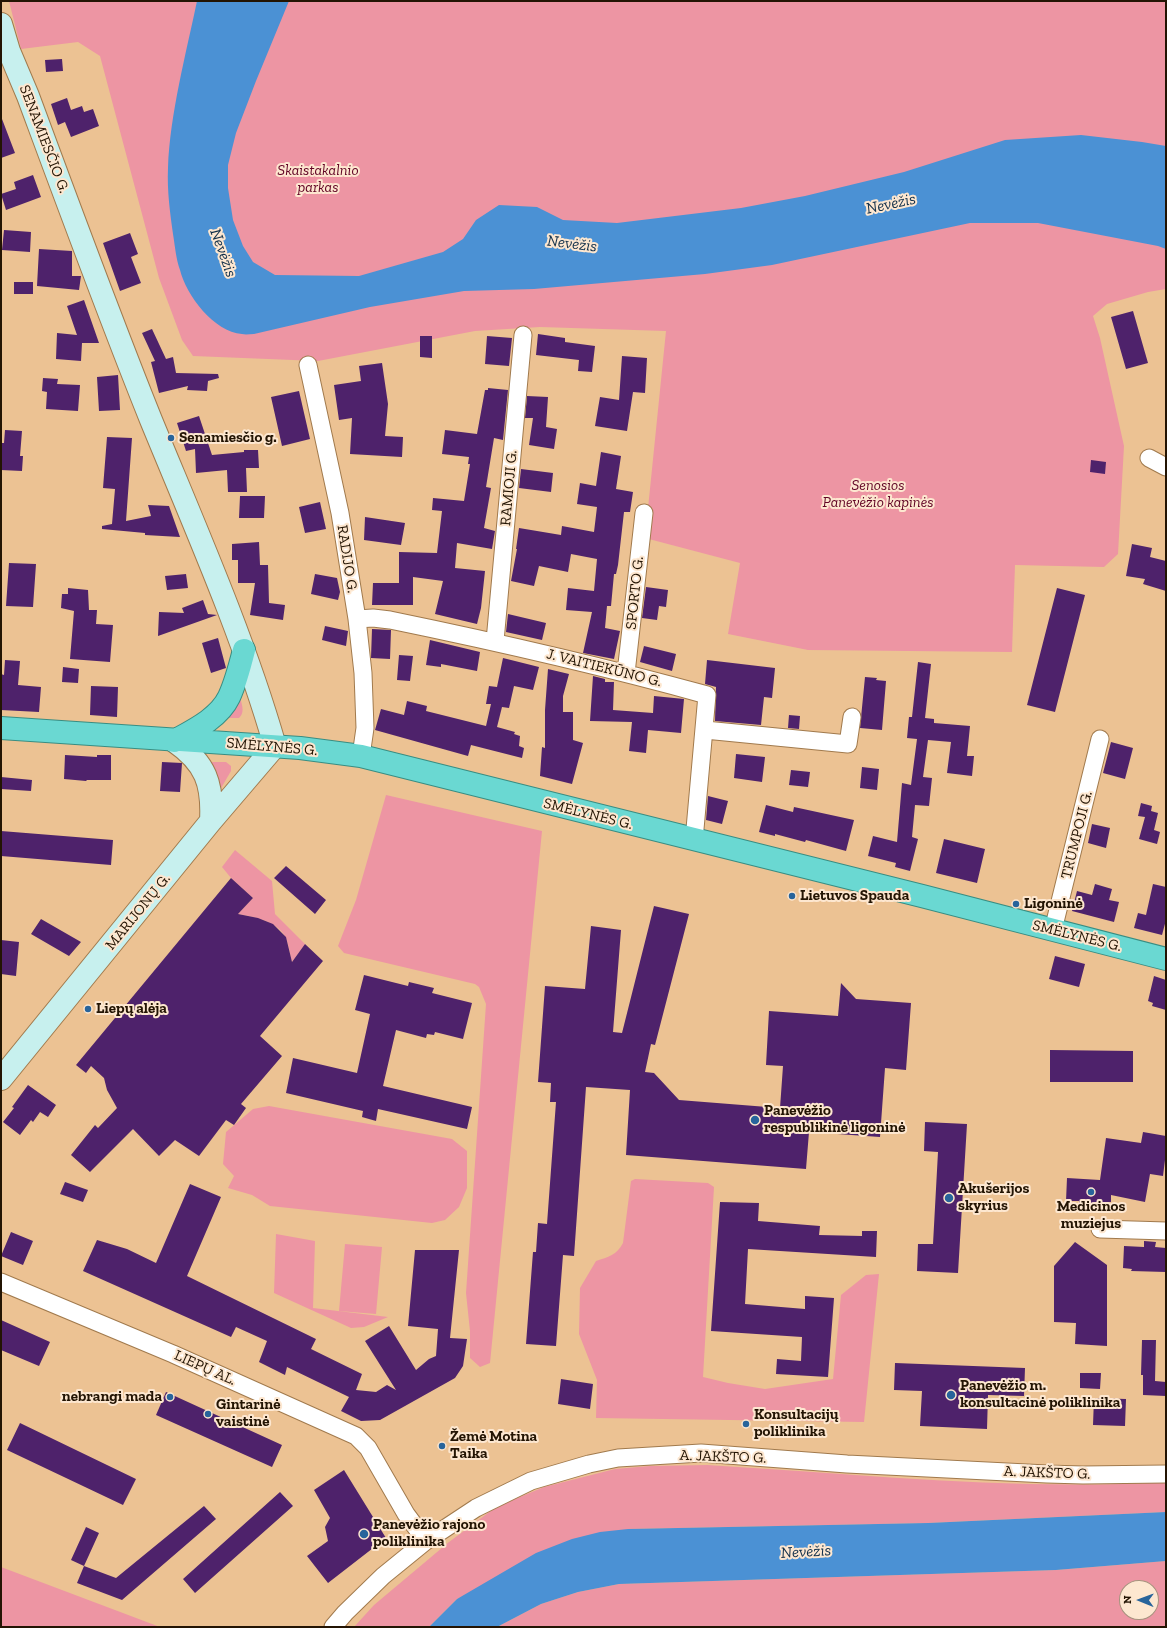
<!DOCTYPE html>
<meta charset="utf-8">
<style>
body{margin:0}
#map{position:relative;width:1167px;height:1628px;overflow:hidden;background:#ecc293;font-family:"Zilla Slab",serif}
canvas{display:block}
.frame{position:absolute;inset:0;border:2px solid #231403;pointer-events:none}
.north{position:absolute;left:1119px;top:1580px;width:40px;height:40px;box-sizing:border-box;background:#fde7d0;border:1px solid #a6937e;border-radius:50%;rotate:271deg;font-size:11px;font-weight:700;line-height:16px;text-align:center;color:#231403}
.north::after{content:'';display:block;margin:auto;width:14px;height:18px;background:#28649b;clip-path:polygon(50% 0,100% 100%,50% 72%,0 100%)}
</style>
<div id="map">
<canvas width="1167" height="1628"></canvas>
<div class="frame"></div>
<div class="north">N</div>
</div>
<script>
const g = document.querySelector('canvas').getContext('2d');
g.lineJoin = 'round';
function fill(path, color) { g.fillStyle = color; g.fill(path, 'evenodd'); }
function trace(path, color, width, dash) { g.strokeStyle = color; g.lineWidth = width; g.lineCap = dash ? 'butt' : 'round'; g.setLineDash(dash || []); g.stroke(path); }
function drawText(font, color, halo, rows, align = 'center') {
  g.font = font + ' "Zilla Slab",serif'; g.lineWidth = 4; g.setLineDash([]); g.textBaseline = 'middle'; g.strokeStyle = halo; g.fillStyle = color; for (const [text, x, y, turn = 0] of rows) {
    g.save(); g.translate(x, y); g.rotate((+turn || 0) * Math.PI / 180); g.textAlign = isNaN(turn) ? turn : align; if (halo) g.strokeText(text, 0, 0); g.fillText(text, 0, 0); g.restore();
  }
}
const green = new Path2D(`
 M9,1H1166V289L1148,292L1107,304L1093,316L1100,338L1124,446L1118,554L1104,567L1015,565L1012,652L808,650L728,634L740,563L645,538L666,331L540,327L475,331L318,361L193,356L182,340L159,278L100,56L78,42L21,49Z
 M239,694C241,702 246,712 239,718H222Z
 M207,762H226L231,766V771L220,790Z
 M386,795L542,831L490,1363L480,1367L470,1358V1331L466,1293L486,1004L479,987L475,984L344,953L338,946L356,900Z
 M235,850L272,881L275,914L305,944L292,962C290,955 289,946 286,938C278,921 254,917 238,914L253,898L231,878L222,867Z
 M269,1106L452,1139L467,1151V1188L459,1207L445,1220L432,1223L270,1206L252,1195L228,1188L234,1176L223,1164L226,1132L253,1109Z
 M635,1179L708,1183L714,1187L703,1377L728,1383L765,1389L833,1379L841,1295L866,1275L879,1274L864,1422L596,1418L597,1380L579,1334L580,1288L596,1261C608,1257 617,1255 623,1243L631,1181Z
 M276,1234L315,1241L313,1308L388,1317L364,1327L351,1328L274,1293Z
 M345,1244L382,1247L376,1314L339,1311Z
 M707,1465C859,1474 1014,1491 1166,1482V1512L928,1523L628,1529L457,1599L429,1627H354L374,1605L449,1542L492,1510L515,1499L544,1487L615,1469L650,1466Z
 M1166,1561V1627H497L541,1604L578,1592L619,1584L1056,1570ZM1127,1588H1151V1612H1127Z
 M1,1567L160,1627H1Z`);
const water = new Path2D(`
 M197,1H289L256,81L236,133L228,165V188L233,220L243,246L253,262L275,275L359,276L443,252L463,239L476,220L499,205L537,207L563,220L617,223L741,208L805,196L904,172L1005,140L1081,135L1142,142L1166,146V249L1158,246L1038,223H970L772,265L705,274L534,289L464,291L370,307L254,334C250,334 246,335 242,334C214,332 186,295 180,270C176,259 175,246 173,234C170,212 167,191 168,168C170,114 186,54 197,1Z
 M1166,1512V1561L1056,1570L619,1584L578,1592L541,1604L497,1627H429L457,1599L536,1553L572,1539L600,1532L628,1529L928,1523Z`);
const building = new Path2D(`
 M62,59L63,71L46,72L45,60Z
 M67,98L71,110L82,106L84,112L93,109L99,126L71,137L65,122L58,125L51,104Z
 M1,119H2L15,153L1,158Z
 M33,175L41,197L6,210L1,194L16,189L14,182Z
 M4,230L31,232L30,252L2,250Z
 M130,233L138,254L131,257L141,283L120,291L103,243Z
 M39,249L72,251V276H81L79,290L37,286Z
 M14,282H33V294H14Z
 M84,300L99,343H82L81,361L56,359L57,333L77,335L67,306Z
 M1133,311L1148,363L1126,369L1111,317Z
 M152,329L166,359L173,357L176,373L218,374L219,378L208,381L207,391L187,390L188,386L159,393L151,362L155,361L142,333Z
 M538,334L565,338V342L595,346L592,372L578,371L579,360L536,355Z
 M420,336H432V358L420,357Z
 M487,336L512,338L509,366L485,364Z
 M622,356L647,358L645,393L633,392L627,431L595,426L600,397L619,400Z
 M382,363L388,404L385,436L403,437L402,457L350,454L352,418L339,420L334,385L361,381L359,366Z
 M118,375L120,410L99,411L97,377Z
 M43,378L58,379L57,384L80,385L78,411L46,409L47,392L42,391Z
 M488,388L508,390L503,440L494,438L486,487L491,488L484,528L495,531L492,549L457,543L455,568L485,571L481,608L477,624L435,614L443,581L413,577V605H372L373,583H399V552L437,553L442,511L432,510L433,498L464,501L470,464H468L469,457L442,454L445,430L477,434L485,390H488Z
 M299,391L310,439L282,446L271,397Z
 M527,396L548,397L546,427L557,429L554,449L529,445L533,418H525Z
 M199,416L212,455L244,452V450H258L259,468H246L247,492H228L227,470L196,473L195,449L186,451L177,423Z
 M5,430L22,431L20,456H23L22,471L1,470V443H4Z
 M107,437L132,438L126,521L151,516L148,505L169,506L180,537L145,535V533L102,529V526L112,524L115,489L103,488Z
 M601,452L621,456L616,489L633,492L630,512H624L618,565L616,574H614L611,606H607L605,628L620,631L614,659L583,653L592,612L566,610L568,588L594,591L597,559L571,554L568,572L539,566L534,586L511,581L517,549H516L519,528L561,535L562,526L594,532L597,507L577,504L580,483L596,486Z
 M1091,460L1106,462L1105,474L1090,472Z
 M521,469L553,473L551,492L519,488Z
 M240,496H265L264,518H239Z
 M320,502L326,529L305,533L299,507Z
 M365,517L405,523L401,545L364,540Z
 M259,542L260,565H268L269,603L285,605L283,620L250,615L255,583H238V560H232V544Z
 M1132,544L1152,548L1150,557L1166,561V591L1143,584L1145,579L1126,576Z
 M9,563L36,564L33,607L6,606Z
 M186,574L188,588L167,590L165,576Z
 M315,574L337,578L340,592L338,600L311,594Z
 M646,587L668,590L666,607L659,606L657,620L642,618Z
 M68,588L88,590L89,610H97L96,624L113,625L110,662L70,659L74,611L61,608L62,594H68Z
 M1057,588L1085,595L1055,712L1027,705Z
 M203,600L208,614L217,615L158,636L159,612L184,613L182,608Z
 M508,614L546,623L542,640L506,632Z
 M325,626L348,631L346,646L322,640Z
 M372,629L391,630L390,659L371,658Z
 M218,638L226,668L211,673L202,643Z
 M430,640L480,652L477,671L441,664V667L426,665Z
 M644,646L676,654L672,671L640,662Z
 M399,655L413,656L410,681L397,680Z
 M503,658L539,667L533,690L514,686L509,708L502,707L497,727L515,732L514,734L520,736L519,746L524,748L522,758L471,745L468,756L375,730L381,709L404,715L407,701L427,706L426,711L486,726L491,704H486L489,686L497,687Z
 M5,660L20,661L18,685L41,687L39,712L1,710V674L4,675Z
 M707,660L775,668L772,698L764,697L761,725L715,721L716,687L705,684Z
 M918,662L931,664L925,718L934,719V723L970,726L967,756H974L972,776L947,773L951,742L928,740L923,777L932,778L929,806L915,805L912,837L918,839L910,871L895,867L896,863L868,856L873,836L897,842L902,783L911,785L917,739L907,738L909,717H912Z
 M63,667L79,669L78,683L62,682Z
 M548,669L569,674L563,696V712H573V740L583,743L572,784L540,776L542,747L545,748V710Z
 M593,676L605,679V682H614L613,710L653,713L654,696L684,699L681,733L648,730L646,753L629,751L632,722L590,721Z
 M865,677L877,678L876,680L886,681L882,730L860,728Z
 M91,686L118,687L117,717L90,715Z
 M789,715L800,716L799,729L788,728Z
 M1111,742L1133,748L1125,779L1103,773Z
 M736,754L765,757L762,782L734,778Z
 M65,755L97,757V755H111V780H87L86,781L64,779Z
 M162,762L182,763L180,792L160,791Z
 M862,767L879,769L877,790L860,788Z
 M791,770L810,772L808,787L789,785Z
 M1,777L32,780L31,791L1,789Z
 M708,796L728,801L722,824L706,820Z
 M1141,803L1152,806L1151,811L1158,813L1154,830L1160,832L1157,844L1139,839L1145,817L1138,816Z
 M766,805L793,812L794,807L854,820L846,851L806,840L805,842L775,834V836L759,832Z
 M1092,824L1110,828L1106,848L1088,843Z
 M1,831L113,840L111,865L1,856Z
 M944,839L985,849L977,883L936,873Z
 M286,866L326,900L315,914L274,878Z
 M231,878L253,898L238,914L258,918L273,924L286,937L292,962L305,944L323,961L260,1036L282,1056L241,1104L246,1108L234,1125L226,1120L199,1156L175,1140L159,1156L133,1129L90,1172L71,1155L95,1125L98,1128L117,1108L107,1090L104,1078L91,1066L86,1073L76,1065Z
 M1095,884L1112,889L1109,900L1119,902L1114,922L1072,911L1077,891L1092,895Z
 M1153,884L1166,887V920L1162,935L1134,928L1138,913L1146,915Z
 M654,906L689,914L655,1045L651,1044L645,1072L654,1073L679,1100L780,1108L783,1066L766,1065L769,1011L838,1016L841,983L856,999L911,1003L906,1070L885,1068L880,1137L809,1132L806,1169L626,1155L630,1090L586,1087L574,1256L563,1255L556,1346L526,1344L533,1252H536L538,1223L547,1224L556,1102H550L551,1083L538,1082L545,986L585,989L591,926L621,930L613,1032L622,1033Z
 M41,919L81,942L69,956L31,934Z
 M1,940L19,942L16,976L1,974Z
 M1055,956L1085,964L1079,987L1049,979Z
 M364,975L408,986L409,982L434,988L432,993L472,1003L463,1039L435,1032L434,1035L427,1034L426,1038L396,1030L383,1086L472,1107L467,1129L378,1109L376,1121L362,1117L363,1111L286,1093L293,1058L357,1073L370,1014L355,1010Z
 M1154,976L1166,980V1010L1152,1006L1153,1003L1148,1001Z
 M1050,1050L1133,1051V1082H1050Z
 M28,1085L56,1105L48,1117L40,1112L33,1122L31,1120L20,1135L3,1122L14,1108L12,1107Z
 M925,1122L967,1124L958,1273L917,1271L918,1244H933L938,1152L924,1151Z
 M1143,1132L1166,1136V1152L1163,1176L1150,1174L1145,1202L1111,1195V1202H1095V1206H1079V1201H1066L1067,1178L1100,1180L1106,1138L1141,1143Z
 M65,1182L88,1190L83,1202L60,1194Z
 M190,1184L221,1197L187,1276L316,1339L311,1349L362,1374L356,1390L376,1392L387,1385L396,1390L365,1341L389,1326L416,1370L429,1359L436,1356L438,1329L408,1326L415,1250H459L450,1338L467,1339L463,1366L455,1378L380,1420L361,1421L341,1411L349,1397L287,1367L285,1375L259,1362L267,1341L236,1327L231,1337L83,1271L97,1240L127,1249L156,1263Z
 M720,1202L759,1203L758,1221L820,1226L819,1235L862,1236V1231H877L876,1257L748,1249L745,1304L805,1309V1296L834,1298L828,1377L776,1374L777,1359L801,1361L802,1337L711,1331Z
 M11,1232L33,1241L23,1265L1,1256Z
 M1144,1241L1156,1242L1155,1247L1166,1248V1272L1131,1271L1132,1269L1123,1268L1124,1246L1144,1247Z
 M1075,1242L1107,1265V1346L1075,1344L1076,1323L1054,1322V1266Z
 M1,1320L50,1342L39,1366L1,1350Z
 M1142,1340H1156L1155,1381L1166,1382V1396L1143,1395V1375H1141Z
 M895,1363L1025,1368L1024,1396L988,1395L987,1429L920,1426L922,1391L894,1390Z
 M1080,1373H1101L1100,1389L1080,1388Z
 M561,1379L593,1384L590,1409L558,1404Z
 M166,1392L282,1445L272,1467L156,1415Z
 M1094,1398L1126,1399L1125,1426L1093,1425Z
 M20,1423L136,1479L123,1505L7,1450Z
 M344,1470L386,1538L328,1583L307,1556L328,1541L325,1527L330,1518L314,1490Z
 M280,1492L293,1506L195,1593L183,1579Z
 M204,1506L216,1519L122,1600L77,1583L84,1566L116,1578Z
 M86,1527L99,1533L84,1566L71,1560Z`);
const minor = new Path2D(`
 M308,365L340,513L357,619L363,673L365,728L361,756
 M1149,458L1166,467
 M357,619L373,618L390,620C497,642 602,666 707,695L694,840
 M495,641L523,335
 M626,673L644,513
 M705,730L848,744L852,717
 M1053,930L1100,739
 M1100,1229L1166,1231
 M1,1282L173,1354L356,1436L368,1448L406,1514L426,1541
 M333,1627L345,1613L383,1576L426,1541L476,1508L531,1481L589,1464L618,1458L701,1453L847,1464L1047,1474L1083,1475L1166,1474`);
const secondary = new Path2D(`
 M1,24L9,51L28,96C68,204 108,313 151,420C195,527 243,635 275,746L211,821L1,1079
 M174,741C206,763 213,784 211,821`);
const trunk = new Path2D(`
 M1,728L300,748L361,756L922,896L1166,959
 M174,741C194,730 219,718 229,697C236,682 240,666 244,650`);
const markers = [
 [171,438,4,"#28649b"],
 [792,896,4,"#28649b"],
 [1016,904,4,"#28649b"],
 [88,1009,4,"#28649b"],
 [755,1120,5,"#28649b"],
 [1091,1192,4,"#28649b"],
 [949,1198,5,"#28649b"],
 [951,1395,5,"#28649b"],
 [170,1397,4,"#28649b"],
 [208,1414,4,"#28649b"],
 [746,1424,4,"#28649b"],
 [442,1446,4,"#28649b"],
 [364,1534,5,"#28649b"]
];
const streetNames = [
 ["SENAMIESČIO G.",44,139,69],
 ["RAMIOJI G.",509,488,-85],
 ["RADIJO G.",347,559,81],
 ["SPORTO G.",635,593,-84],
 ["J. VAITIEKŪNO G.",604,668,14],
 ["SMĖLYNĖS G.",272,747,5],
 ["SMĖLYNĖS G.",588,814,14],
 ["TRUMPOJI G.",1077,835,-76],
 ["MARIJONŲ G.",138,912,-51],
 ["SMĖLYNĖS G.",1077,936,14],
 ["LIEPŲ AL.",205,1368,24],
 ["A. JAKŠTO G.",723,1457,2],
 ["A. JAKŠTO G.",1047,1473,2]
];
const parkNames = [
 ["Skaistakalnio",318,171],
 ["parkas",318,188],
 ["Senosios",878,486],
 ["Panevėžio kapinės",878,503]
];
const poiNames = [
 ["Senamiesčio g.",179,438],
 ["Lietuvos Spauda",800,896],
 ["Ligoninė",1024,904],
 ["Liepų alėja",96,1009],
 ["Panevėžio",764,1111],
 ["respublikinė ligoninė",764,1128],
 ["Akušerijos",958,1189],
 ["skyrius",958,1206],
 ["Medicinos",1091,1207,"center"],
 ["muziejus",1091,1224,"center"],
 ["Panevėžio m.",960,1386],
 ["konsultacinė poliklinika",960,1403],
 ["nebrangi mada",162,1397,"right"],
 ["Gintarinė",216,1405],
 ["vaistinė",216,1422],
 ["Konsultacijų",754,1415],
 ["poliklinika",754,1432],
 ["Žemė Motina",450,1437],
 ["Taika",450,1454],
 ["Panevėžio rajono",373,1525],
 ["poliklinika",373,1542]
];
const waterNames = [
 ["Nevėžis",891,204,-12],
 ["Nevėžis",572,244,7],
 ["Nevėžis",223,253,70],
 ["Nevėžis",806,1552,-3]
];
fill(green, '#ed95a3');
fill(water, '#4b91d4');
fill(building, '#4e226b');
trace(minor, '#a17a4d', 19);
trace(secondary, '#a17a4d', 24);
trace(trunk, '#398d82', 24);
trace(minor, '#fff', 17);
trace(secondary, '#c7f0ee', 22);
trace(trunk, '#6ad8d2', 22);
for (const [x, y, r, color] of markers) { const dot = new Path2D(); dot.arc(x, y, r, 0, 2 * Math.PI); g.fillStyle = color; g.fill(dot); trace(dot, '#fde7d0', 1.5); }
drawText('15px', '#231403', '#fde7d0', streetNames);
drawText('italic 15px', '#600324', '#fde7d0', parkNames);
drawText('bold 15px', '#231403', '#fde7d0', poiNames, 'left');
drawText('italic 16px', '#12304b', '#fde7d0', waterNames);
</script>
